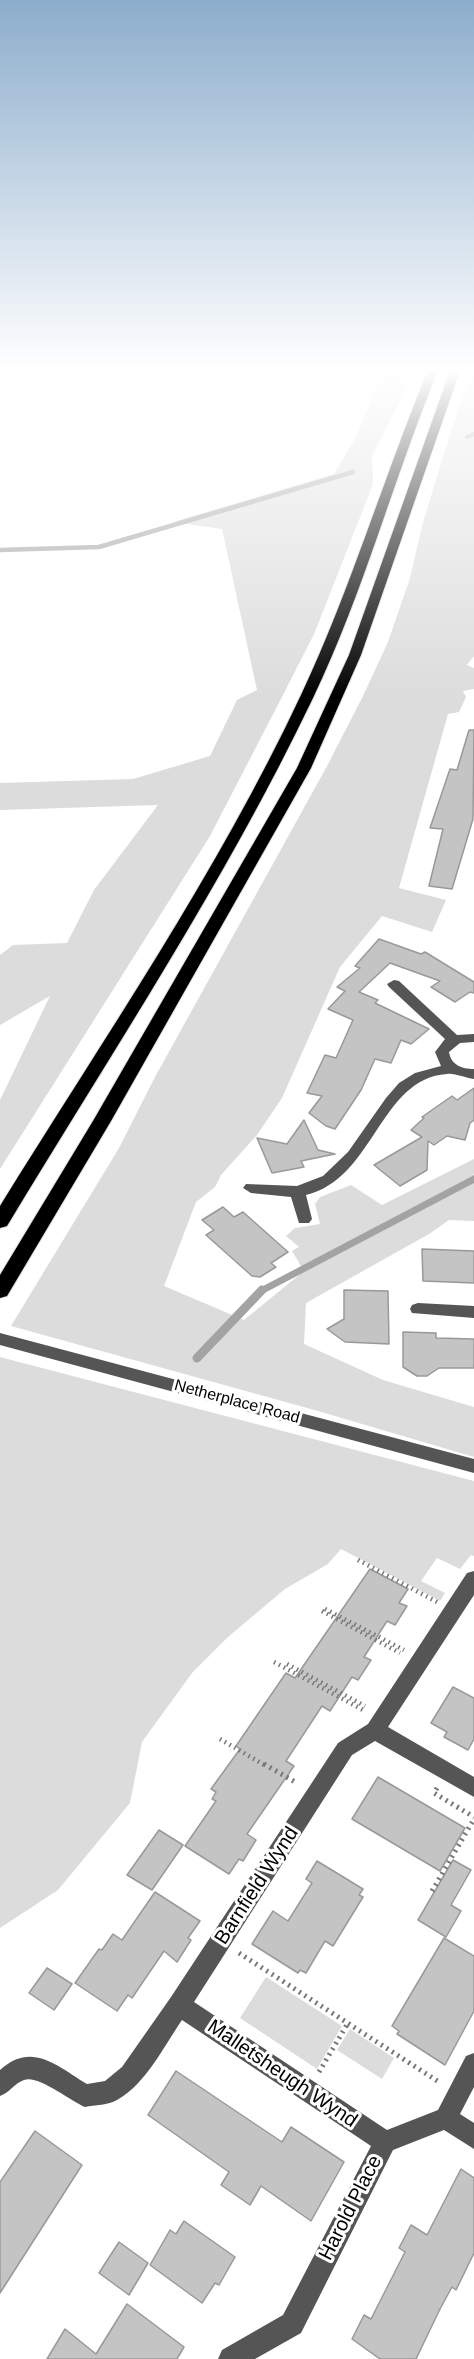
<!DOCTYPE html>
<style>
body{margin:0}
canvas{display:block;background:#fff}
</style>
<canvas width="474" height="2359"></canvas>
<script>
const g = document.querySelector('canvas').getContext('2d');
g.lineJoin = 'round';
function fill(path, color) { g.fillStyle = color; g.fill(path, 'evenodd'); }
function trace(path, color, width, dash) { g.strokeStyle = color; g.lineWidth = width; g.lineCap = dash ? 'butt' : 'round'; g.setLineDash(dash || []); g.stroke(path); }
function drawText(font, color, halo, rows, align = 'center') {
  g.font = font + ' Arial,sans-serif'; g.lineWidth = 6; g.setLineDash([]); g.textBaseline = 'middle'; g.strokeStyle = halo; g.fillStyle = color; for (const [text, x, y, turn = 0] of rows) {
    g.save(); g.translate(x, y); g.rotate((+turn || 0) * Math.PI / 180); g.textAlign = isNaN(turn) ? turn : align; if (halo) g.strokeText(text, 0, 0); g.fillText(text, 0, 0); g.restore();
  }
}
const green = new Path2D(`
 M384,368H408L406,372V389L372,456L373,484L315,632L283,695L210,836L0,1169V1100L50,996L0,1025V955L13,945L67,943L94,890L158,805L0,810V783L133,779L210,756L237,700L257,690L222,529L173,522L334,474L357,435Z
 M474,369V656L467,665L474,668V689L463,691L466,697L459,712L448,714L399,888L446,900L432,932L382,916L340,967L282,1098L257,1135L221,1175L215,1187L196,1202L164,1286L244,1320L304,1271L292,1251L299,1247L286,1236L295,1228L320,1224L315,1204L320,1197L351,1185L382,1205L474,1159V1221L449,1220L429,1234L306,1303L304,1344L383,1380L474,1407V1457L318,1411L11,1326L119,1148L155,1077L326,768L362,698L388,642L410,578L422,526L442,460L461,401Z
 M0,1357L474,1481V1556L471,1555L460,1569L437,1558L421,1581L445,1593L440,1601L341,1549L328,1564L285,1589L228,1637L192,1673L142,1742L130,1803L58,1890L0,1928Z
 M266,1977L342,2026L317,2069L240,2018Z
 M350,2029L394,2058L382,2079L337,2050Z`);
const streamFar2 = new Path2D(`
 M467,437L474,434
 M0,550L99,547L353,472`);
const streamFar1 = new Path2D(`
 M261,1291L474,1179`);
const stream = new Path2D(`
 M197,1358L262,1290`);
const building = new Path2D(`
 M469,730H474L473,819L452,889L429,886L443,829L430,828L450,769L457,770Z
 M379,939L421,954L425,952L474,982V993L470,992L455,1002L431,987L440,981L390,963L359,992L378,1000L375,1003L429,1029L411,1044L401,1040L391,1063L375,1059L361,1090L335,1129L326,1126L309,1113L322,1096L307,1093L325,1055L336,1058L353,1020L328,1009L345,991L337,987L360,968L355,966Z
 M474,1088V1120L470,1123L465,1140L447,1136L434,1145L428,1141L427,1170L400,1186L374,1165L422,1137L411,1130L424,1118L422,1117L452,1096L457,1100Z
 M304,1120L318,1150L335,1154L301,1161L304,1167L272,1173L257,1138L287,1144Z
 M223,1207L234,1217L243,1212L288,1252L271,1263L276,1267L260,1277L252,1276L206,1235L214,1230L202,1220Z
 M422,1249L474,1251V1283L423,1281Z
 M344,1290L388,1291L389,1344L345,1342L327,1329L344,1319Z
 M403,1332L436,1333V1338L474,1339V1368H439L427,1376H417L403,1367Z
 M370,1569L408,1589L399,1603L407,1606L395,1625L387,1621L364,1657L371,1660L358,1680L352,1677L330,1711L322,1706L286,1761L294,1766L247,1834L256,1840L243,1861L239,1859L229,1874L185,1846L216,1801L212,1799L216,1792L211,1789L240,1749L236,1746L286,1673L295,1678Z
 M453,1687L474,1698V1739L468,1750L444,1737L447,1732L431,1723Z
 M378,1777L465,1828L440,1871L352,1819Z
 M159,1830L183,1845L152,1890L127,1875Z
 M453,1860L471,1870L451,1905L461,1911L446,1937L418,1920Z
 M317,1861L363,1889L359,1895L363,1897L333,1946L325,1941L306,1973L300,1970L298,1973L252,1944L273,1911L288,1921L312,1883L306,1879Z
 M155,1892L200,1921L188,1938L191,1940L177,1962L164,1951L132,1998L128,1995L117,2011L75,1983L99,1949L102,1950L113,1934L122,1940Z
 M444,1938L474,1956V2011L445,2065L397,2034L399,2031L392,2026Z
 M47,1968L72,1984L54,2010L29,1993Z
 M176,2071L282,2142L291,2127L344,2162L311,2221L261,2186L250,2205L221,2185L229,2172L148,2115Z
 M35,2131L82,2165L0,2293V2182Z
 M461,2169L474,2178V2253L456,2290L452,2287L440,2309L416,2359H380L352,2339L364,2315L371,2319L405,2252L399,2248L411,2225L427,2235Z
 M184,2221L235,2257L219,2285L215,2283L202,2303L150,2265L170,2230L176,2234Z
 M119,2242L148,2263L129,2295L99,2273Z
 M127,2304L184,2347L177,2359H47L65,2329L96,2354Z`);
const pathFar1 = new Path2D(`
 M358,1560L437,1602
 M325,1609L404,1650
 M322,1611L400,1653
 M274,1662L365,1711
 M287,1664L365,1706
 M220,1739L266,1766`);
const path = new Path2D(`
 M264,1764L297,1783
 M437,1788L434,1793L474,1817
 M432,1891L474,1819
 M239,1953L439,2082
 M319,2072L348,2023`);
const minor = new Path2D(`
 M394,980L399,981L457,1035L474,1034V1042L460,1043L449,1052C451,1065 462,1069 474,1069V1079C465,1078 455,1073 447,1074C380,1078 374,1179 306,1195L312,1219L309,1223H299L291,1197L251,1193L243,1188L246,1184L297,1186L323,1176L348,1152L386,1098L399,1083L415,1073L441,1066L435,1052L445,1039L389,987L387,984Z
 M418,1303L474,1306V1318L412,1313L410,1309L412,1305Z
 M0,1333L474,1459V1473L0,1345Z
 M474,1571V1595L388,1727L474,1777V1797L375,1741L352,1755L194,2002L387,2130L438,2110L466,2056L474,2053V2087L460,2114L474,2123V2149L444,2130L393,2150L301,2333L255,2359H218L222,2350L283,2315L371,2146L182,2020C164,2046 146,2084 117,2100C108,2105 95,2105 85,2107C71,2101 37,2074 24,2080C15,2083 9,2093 0,2096V2070C32,2041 57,2066 87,2084L105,2081L122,2067L171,1997L338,1743L368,1724L467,1573Z`);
const highway = new Path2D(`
 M429,368H439C394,477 364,592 313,698C225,882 112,1052 7,1226L0,1228V1206C104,1038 217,874 301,695C351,589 384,476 429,368Z
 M451,368H461L361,655L311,768L111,1121L7,1296L0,1298V1275L93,1121L297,768L349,655Z`);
const streetNames = [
 ["Netherplace Road",237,1402,15]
];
const nearStreetnames = [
 ["Barnfield Wynd",257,1886,-57],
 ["Malletsheugh Wynd",282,2074,34],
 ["Harold Place",351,2208,-63]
];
fill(green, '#dcdcdc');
trace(streamFar2, '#a3a3a3', 4.5);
trace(streamFar1, '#a3a3a3', 7);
trace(stream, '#a3a3a3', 9);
fill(building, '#c4c4c4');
trace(building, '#999', 1.5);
trace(highway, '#dbdbdb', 2);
trace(pathFar1, '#777', 4.5, [1.5, 4]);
trace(path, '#777', 5, [2, 4.5]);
fill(minor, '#555');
fill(highway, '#000');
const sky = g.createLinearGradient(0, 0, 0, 698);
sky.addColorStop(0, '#8cadcc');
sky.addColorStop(0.53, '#fff');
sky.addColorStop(1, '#ffffff00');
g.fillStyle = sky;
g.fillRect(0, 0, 474, 698);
drawText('16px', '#000', '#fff', streetNames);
drawText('20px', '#000', '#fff', nearStreetnames);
</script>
